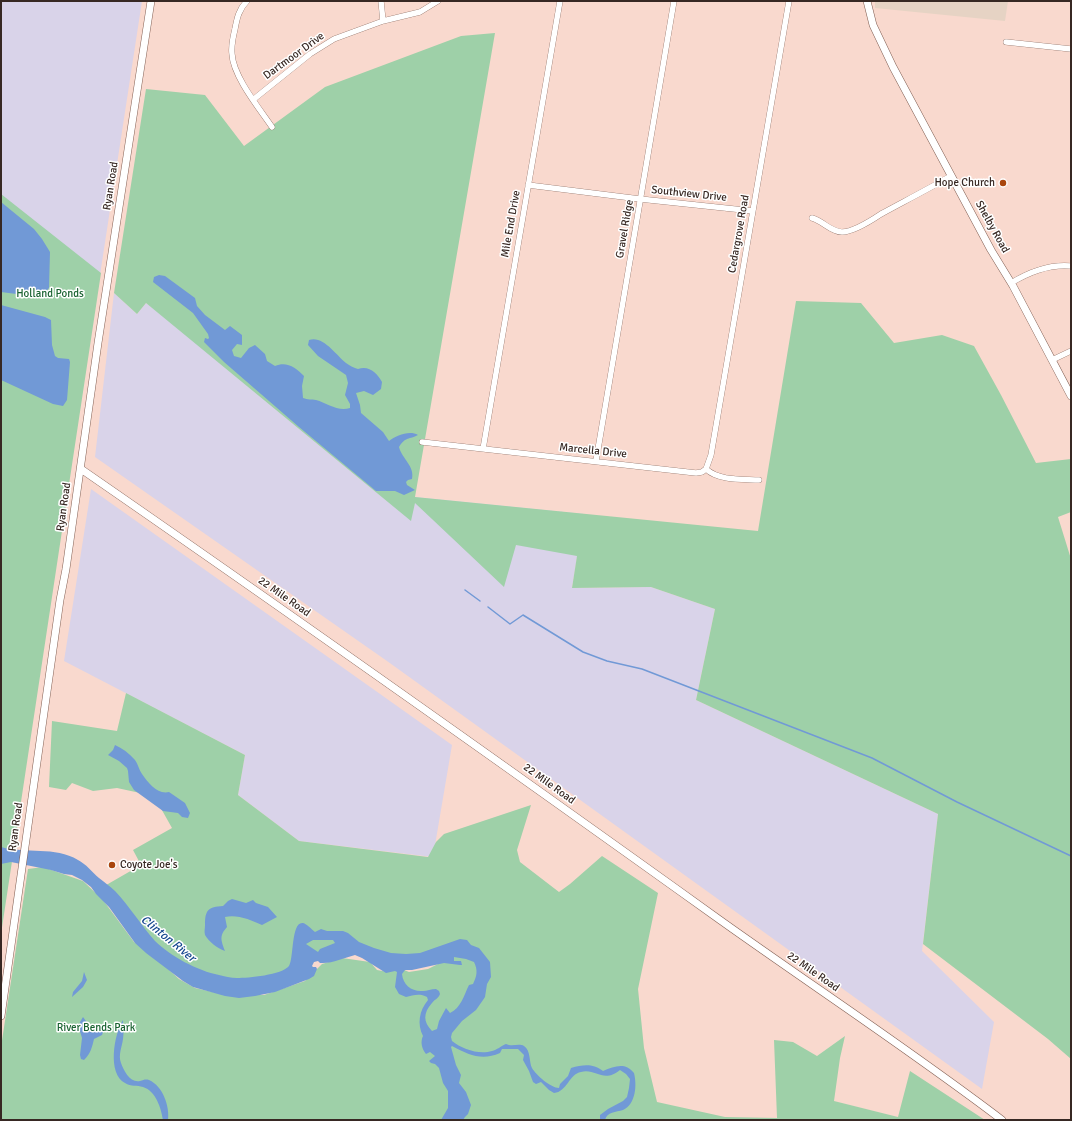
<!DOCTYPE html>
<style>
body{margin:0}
#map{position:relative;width:1072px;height:1121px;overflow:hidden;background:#f9d9ce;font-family:Signika,sans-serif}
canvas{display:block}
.frame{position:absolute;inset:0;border:2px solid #372823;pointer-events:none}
</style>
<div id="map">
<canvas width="1072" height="1121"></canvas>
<div class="frame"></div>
</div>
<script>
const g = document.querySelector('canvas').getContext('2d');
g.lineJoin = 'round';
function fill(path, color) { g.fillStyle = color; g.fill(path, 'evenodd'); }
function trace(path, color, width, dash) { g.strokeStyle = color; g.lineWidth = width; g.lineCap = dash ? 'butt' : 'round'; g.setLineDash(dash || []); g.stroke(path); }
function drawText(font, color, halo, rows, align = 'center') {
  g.font = font + ' Signika,sans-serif'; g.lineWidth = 3; g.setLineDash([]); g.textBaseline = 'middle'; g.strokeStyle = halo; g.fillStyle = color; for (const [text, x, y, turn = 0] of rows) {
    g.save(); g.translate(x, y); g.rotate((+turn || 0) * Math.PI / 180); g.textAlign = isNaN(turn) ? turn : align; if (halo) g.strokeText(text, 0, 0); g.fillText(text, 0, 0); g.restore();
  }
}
const commercial = new Path2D(`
 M875,1H1008L1005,21L875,8Z`);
const industrial = new Path2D(`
 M1,1H142L100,275L1,195Z
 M114,293L137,314L146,303L415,497L584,514L572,588L651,587L715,609L696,700L938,814L922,951L994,1022L982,1089L387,661L95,457Z
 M91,489L452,745L433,857L299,841L238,795L245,755L64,661Z`);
const green = new Path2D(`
 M495,33L415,497L758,531L796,301L861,303L894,343L942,335L974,346L1001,395L1036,463L1071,459V512L1058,517L1071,559V1059L1048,1039L923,944L938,814L696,700L715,609L651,587L572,588L577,556L516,545L504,587L415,503L411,521L146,303L137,314L114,293L146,89L205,95L244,146L325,87L461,36Z
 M1,194L101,273L1,934Z
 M126,693L245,755L238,795L299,841L428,857L436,842L444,834L531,805L517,850L520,862L559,892L570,884L602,856L658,893L638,989L644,1048L657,1102L725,1117L777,1118L774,1040L793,1042L817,1056L845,1036L840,1058L834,1101L898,1117L910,1071L985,1120H1V1047L28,869L43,867L83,881L103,900L134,942L155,957L179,979L195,988L226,995H264L305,981L322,964L342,958L370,962L377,970L388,972L396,967L340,950L264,984L206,983L151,947L101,888L141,865L133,850L172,828L154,796L117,788L93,791L72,783L66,790L49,787L52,721L117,731ZM460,953L428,969L409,972L397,967Z`);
const water = new Path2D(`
 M1,202L34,229L42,239L50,252L49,288L43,294L32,296L1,292Z
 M159,275L165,276L195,298L197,306L205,315L225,330L230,326L242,335V345L237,344L232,350L234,356L241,358L249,348L255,345L265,354L267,361L275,366C287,361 296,368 304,376L302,386L303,398C308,400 311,399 316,400C327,403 338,412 350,408V404L345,395L348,383L346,375L318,356L308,345L309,340C323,335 336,355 346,363C350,366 354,368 358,369C369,365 377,373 382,382L381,389L373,395L364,391L356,393L360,405L361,413L383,432L389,441C396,436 409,430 418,435C409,440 406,436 399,447C402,459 415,466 412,479L408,480L406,482L407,485L415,490L404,495L395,491H376L299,427L224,362L204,342L205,338L208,339L209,338L208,334L193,313L153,282L154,277Z
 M1,305L45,317L51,320L52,345L55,356L58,358L69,359L70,362L67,400L63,406L53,404L1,380Z
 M115,745C122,748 129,753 135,760C138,764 139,770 142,774C148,783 158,795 169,792L185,803L190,813L188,818L182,817L178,813L163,811L134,790L129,782L128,771L127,768L119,761L108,755L113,750Z
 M1,847C26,854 55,846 78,860C86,864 92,872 99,878C104,882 110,886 115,891C130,907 141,925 155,941C170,956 198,971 219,975C224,976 231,978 237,978C248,978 282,975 289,966C294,958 291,921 303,923C307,924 311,929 315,932L321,929L327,931H343L348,933L359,942L374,948L391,953L406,954L420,953L460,939L467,940L471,945L479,948L490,962L491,977L487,984L485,997L483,1000L476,1010L462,1021L452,1033L451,1037L452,1041C462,1049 479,1055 492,1051C497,1050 501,1046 506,1044C512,1047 519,1043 524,1046C531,1050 529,1063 532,1068C536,1075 551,1088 559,1088L560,1084L568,1076L571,1068C583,1065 592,1063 603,1071C615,1066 625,1062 634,1073C637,1085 636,1104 623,1110C616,1112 607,1112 605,1120H600V1115L608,1109L623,1101L627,1097L629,1088L630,1079L626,1074L620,1070C603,1084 596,1068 581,1072C569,1074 567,1092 554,1093L549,1090L541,1082L536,1084L533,1082L529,1071L523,1060L524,1055L518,1049H502L500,1053C482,1061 469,1055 452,1046L451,1047L456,1065L461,1075L459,1083L466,1092L471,1105L468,1114L465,1117L463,1120H441L448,1108V1091L443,1083L439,1068L435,1064L431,1063L429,1061L435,1056L430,1052L426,1054C422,1049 420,1042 423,1036C417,1024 419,1011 428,1000L427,997C420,993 413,995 406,997L399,994L395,987L397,972L395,971L386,973L362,958L355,955C343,958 332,964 320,963L318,961L314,962L312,966L313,967H316L317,969L314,976L309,979L275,992L255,996L239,998L225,996L193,987L183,981L146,953L135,943L109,907L96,894L91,887L82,880L72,875L64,874L51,870L11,862L1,864ZM313,940H333L335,943L320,949L318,952L306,944ZM454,957L466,959L474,962C478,970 477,976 473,984L469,985C464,995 461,1008 450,1013L446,1008L439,1021L437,1029L432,1031C423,1022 423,1013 432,1003C435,999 438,999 440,994L439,991L436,989C431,989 427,991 423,991C412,992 403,985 402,974L405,970H412L444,963L460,965H462L461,961H454Z
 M232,899L246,903L253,900L256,903L268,907L277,917L262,925C251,920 237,914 225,917L227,927C219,936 221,940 225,951C217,948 209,942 205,935C204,931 205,929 205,925C205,910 208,907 223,906L228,901Z
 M84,972L87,980L83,987L72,997L73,992L82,981Z
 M83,1017L91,1028L101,1030L103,1032L102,1035L94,1039C92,1047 91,1053 84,1060L81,1059L80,1055L82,1038L79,1028L80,1022Z
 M123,1020C123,1027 124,1033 123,1039C122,1047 118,1055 121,1063C124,1071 130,1083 140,1081C144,1080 145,1079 149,1080C163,1086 170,1107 168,1120H163C161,1108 156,1091 143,1087C137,1085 131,1087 125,1083C107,1074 114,1034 123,1020Z`);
const stream = new Path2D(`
 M465,590L480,601
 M488,607L510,624L523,615L583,652L607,661L642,669L872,758L957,802L1071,856`);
const minor = new Path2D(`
 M247,1C239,9 237,18 235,29C233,37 231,46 232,54C233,76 259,108 272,127
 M381,1L383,21
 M1006,42L1071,49
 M254,99L310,54L334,39L383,21L420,12L438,1
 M528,185L640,199L753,211
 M812,218C823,221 831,232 842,232C853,232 872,220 881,214C905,201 928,189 951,176
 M1011,283C1029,272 1050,264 1071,266
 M1052,360L1071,351
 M422,442L696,473L702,472L706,469
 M483,449L560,1
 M596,461L674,1
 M706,469L711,455L789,1
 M706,469C719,481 742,479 759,480`);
const tertiary = new Path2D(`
 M867,1L873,25L893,67L991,250L1013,286L1071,396
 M81,469C295,617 508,768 720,920C814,987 910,1050 1002,1120
 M1,1016L60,600L66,569L98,343L151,1`);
const markers = [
 [1003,183,4,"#a9460e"],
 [112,865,4,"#a9460e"]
];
const streetNames = [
 ["Dartmoor Drive",294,56,-36],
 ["Ryan Road",111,186,-81],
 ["Southview Drive",689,194,6],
 ["Mile End Drive",511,224,-80],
 ["Shelby Road",992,227,61],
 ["Gravel Ridge",625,229,-80],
 ["Cedargrove Road",739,234,-80],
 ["Marcella Drive",593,451,6],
 ["Ryan Road",64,507,-82],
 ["22 Mile Road",284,597,35],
 ["22 Mile Road",549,784,36],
 ["Ryan Road",16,827,-82],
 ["22 Mile Road",813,972,35]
];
const poiNames = [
 ["Hope Church",995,183],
 ["Coyote Joe's",120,865,"left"]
];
const parkNames = [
 ["Holland Ponds",50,294],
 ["River Bends Park",96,1028]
];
const waterNames = [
 ["Clinton River",168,939,39]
];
fill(commercial, '#e6d3c4');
fill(industrial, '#d9d3e9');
fill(green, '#9ed0a8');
fill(water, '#7199d6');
trace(stream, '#7199d6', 1.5);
trace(minor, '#815e52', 6);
trace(tertiary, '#815e52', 8);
trace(minor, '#fff', 5.5);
trace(tertiary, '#fff', 7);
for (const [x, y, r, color] of markers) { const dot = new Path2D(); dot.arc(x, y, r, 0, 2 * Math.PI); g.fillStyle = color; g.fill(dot); trace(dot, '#fff', 1.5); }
drawText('11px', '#372823', '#fff', streetNames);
drawText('11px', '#372823', '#fff', poiNames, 'right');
drawText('11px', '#196231', '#fff', parkNames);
drawText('italic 12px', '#12448d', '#fff', waterNames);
</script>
